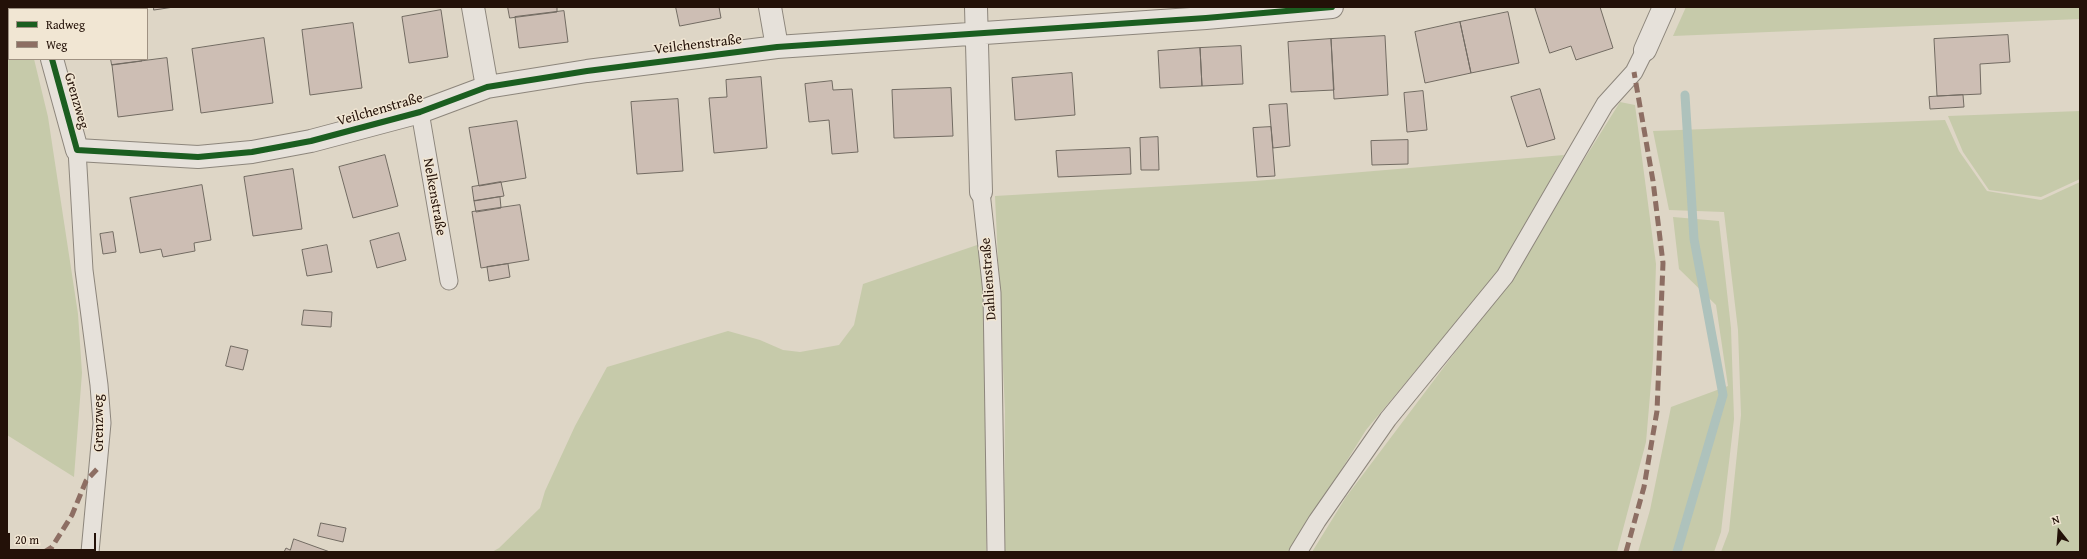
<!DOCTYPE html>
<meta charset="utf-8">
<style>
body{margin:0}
#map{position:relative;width:2087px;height:559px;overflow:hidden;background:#ded6c6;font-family:"Gentium Book Plus",serif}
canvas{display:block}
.frame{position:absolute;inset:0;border:8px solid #231108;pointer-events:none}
.legend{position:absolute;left:8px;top:8px;width:140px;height:52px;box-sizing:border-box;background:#f1e6d3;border:1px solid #9f9182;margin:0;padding:5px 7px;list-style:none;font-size:12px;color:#231108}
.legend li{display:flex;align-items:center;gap:8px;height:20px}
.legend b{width:20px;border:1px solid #9f9182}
.north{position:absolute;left:2039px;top:511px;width:40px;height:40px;-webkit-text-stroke:3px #f1e6d3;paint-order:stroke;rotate:343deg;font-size:11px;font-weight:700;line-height:16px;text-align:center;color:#231108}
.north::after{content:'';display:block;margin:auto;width:14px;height:18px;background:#231108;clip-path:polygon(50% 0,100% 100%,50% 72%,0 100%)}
.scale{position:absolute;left:8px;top:533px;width:88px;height:18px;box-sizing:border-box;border:2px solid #231108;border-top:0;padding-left:5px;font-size:12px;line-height:14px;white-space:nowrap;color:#231108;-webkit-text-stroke:3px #f1e6d3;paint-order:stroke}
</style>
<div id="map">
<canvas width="2087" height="559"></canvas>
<div class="frame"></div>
<ul class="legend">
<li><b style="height:5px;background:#1b5e20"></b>Radweg</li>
<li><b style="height:5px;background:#8d6e63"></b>Weg</li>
</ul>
<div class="north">N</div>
<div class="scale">20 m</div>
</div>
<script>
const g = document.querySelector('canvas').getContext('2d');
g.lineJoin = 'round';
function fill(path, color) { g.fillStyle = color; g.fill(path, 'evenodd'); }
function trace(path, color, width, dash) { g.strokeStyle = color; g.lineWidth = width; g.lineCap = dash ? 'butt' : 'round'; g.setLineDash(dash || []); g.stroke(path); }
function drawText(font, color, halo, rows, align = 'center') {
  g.font = font + ' "Gentium Book Plus",serif'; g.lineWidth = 3; g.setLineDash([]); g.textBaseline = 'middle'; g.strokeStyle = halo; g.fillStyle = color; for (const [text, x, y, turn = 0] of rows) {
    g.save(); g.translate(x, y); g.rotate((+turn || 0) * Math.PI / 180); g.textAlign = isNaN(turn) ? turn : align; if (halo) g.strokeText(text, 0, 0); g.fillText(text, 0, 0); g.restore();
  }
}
const green = new Path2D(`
 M7,7H16L17,9H9V59H34L48,117L78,314L82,373L74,477L7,435Z
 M1686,7H2080V19L1673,36Z
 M1620,102L1635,105L1656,264L1653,360L1646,442L1617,552H1312L1346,497L1505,286Z
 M2080,111V179L2041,197L1989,190L1963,152L1948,116Z
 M1945,120L1959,151L1987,191L2041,200L2080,182V552H1721L1729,531L1741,415L1738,330L1724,212L1669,210L1653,131Z
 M1564,155L1502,267L1366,430L1290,552H1004L1005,411L995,196L1255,181Z
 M1673,217L1719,221L1731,328L1734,419L1721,532L1714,552H1638L1650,510L1671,407L1728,386L1716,305L1679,269Z
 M980,244C988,347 989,449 986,552H492L499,548L540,508L545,491L575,426L607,367L728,331L760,340L783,350L800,352L839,345L854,325L863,284Z`);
const stream = new Path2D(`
 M1677,552L1723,395L1694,239L1685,95`);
const building = new Path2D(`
 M79,7H122V9H79Z
 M154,7H174L154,10Z
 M508,7H557V12L510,18Z
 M676,7H719L721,18L680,26Z
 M1535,7H1600L1613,48L1576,60L1571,46L1550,53Z
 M441,10L448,57L409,63L402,17Z
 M564,11L568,42L519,48L515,17Z
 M1508,12L1519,63L1471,73L1460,22Z
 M1460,22L1471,73L1425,83L1415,32Z
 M353,23L362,88L310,95L302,30Z
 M2008,35L2010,62L1980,64L1981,94L1937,96L1934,39Z
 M1385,36L1388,95L1334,99L1331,39Z
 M264,38L273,103L201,113L192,49Z
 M1331,39L1334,90L1291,92L1288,42Z
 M1241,46L1243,84L1202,86L1200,48Z
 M1200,48L1202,86L1160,88L1158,51Z
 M167,58L173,110L118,117L112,65Z
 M111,59H142V61L112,65Z
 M1072,73L1075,115L1015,120L1012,78Z
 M761,77L767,148L714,153L709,98L727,97L726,80Z
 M832,81L833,90L852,89L858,152L832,154L829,120L809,122L805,84Z
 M951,88L953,136L894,138L892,90Z
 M1540,89L1555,139L1527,147L1511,97Z
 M1423,91L1427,130L1407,132L1404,93Z
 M1963,95L1964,107L1930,109L1929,97Z
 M678,99L683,171L637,174L631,102Z
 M1287,104L1290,146L1273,148L1269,105Z
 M517,121L526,178L479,186L469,128Z
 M1271,127L1275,176L1257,177L1253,128Z
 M1158,137L1159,170H1141L1140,138Z
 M1408,140V164L1372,165L1371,141Z
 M1130,148L1131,174L1058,177L1056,151Z
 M385,155L398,206L353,218L339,167Z
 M293,169L302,229L253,236L244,177Z
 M501,182L504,196L474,201L472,187Z
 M202,185L211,240L194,243L195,251L163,257L161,249L140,253L130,198Z
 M500,197L501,208L476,212L474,201Z
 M520,205L529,260L481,268L472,212Z
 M113,232L116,252L103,254L100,234Z
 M399,233L406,260L377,268L370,241Z
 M327,245L332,272L307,276L302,250Z
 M508,264L510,277L489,281L487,267Z
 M304,310L332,312L331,327L302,325Z
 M231,346L248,350L243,370L226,366Z
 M321,523L346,528L343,542L318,536Z
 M294,539L330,552H284L286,548L290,550Z`);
const service = new Path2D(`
 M420,112L449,281
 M77,150L84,270L99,385L102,423L90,552
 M981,192L992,293L996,552
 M1298,552L1317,521L1388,419L1505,276L1605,104L1634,72L1645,50`);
const minor = new Path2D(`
 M35,7L36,9
 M473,7L487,87
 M770,7L777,47
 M976,7L981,192
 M1645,50L1664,7
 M52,59L77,150L198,157L252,152L311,141L420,112L487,87L587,71L777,47L1206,18L1332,7`);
const quiet = new Path2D(`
 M44,552L52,547L72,515L86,481L99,467
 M1626,552L1644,487L1657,411L1663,263L1653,181L1634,72`);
const cycleway = new Path2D(`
 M52,59L77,150L198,157L252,152L311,141L420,112L487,87L587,71L777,47L1206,18L1332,7`);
const streetNames = [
 ["Veilchenstraße",698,45,-7],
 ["Grenzweg",76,101,74],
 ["Veilchenstraße",380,110,-16],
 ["Nelkenstraße",434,197,80],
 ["Dahlienstraße",989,279,-94],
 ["Grenzweg",99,423,-90]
];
fill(green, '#c6caaa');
trace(stream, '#aec2bc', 9);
fill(building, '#cdbeb4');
trace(building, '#726b62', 1);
trace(service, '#8d867c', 19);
trace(minor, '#8d867c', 24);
trace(service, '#e6e1da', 17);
trace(minor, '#e6e1da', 22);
trace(quiet, '#8d6e63', 5, [10, 5]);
trace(cycleway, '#1b5e20', 6);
drawText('14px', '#231108', '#f1e6d3', streetNames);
</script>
